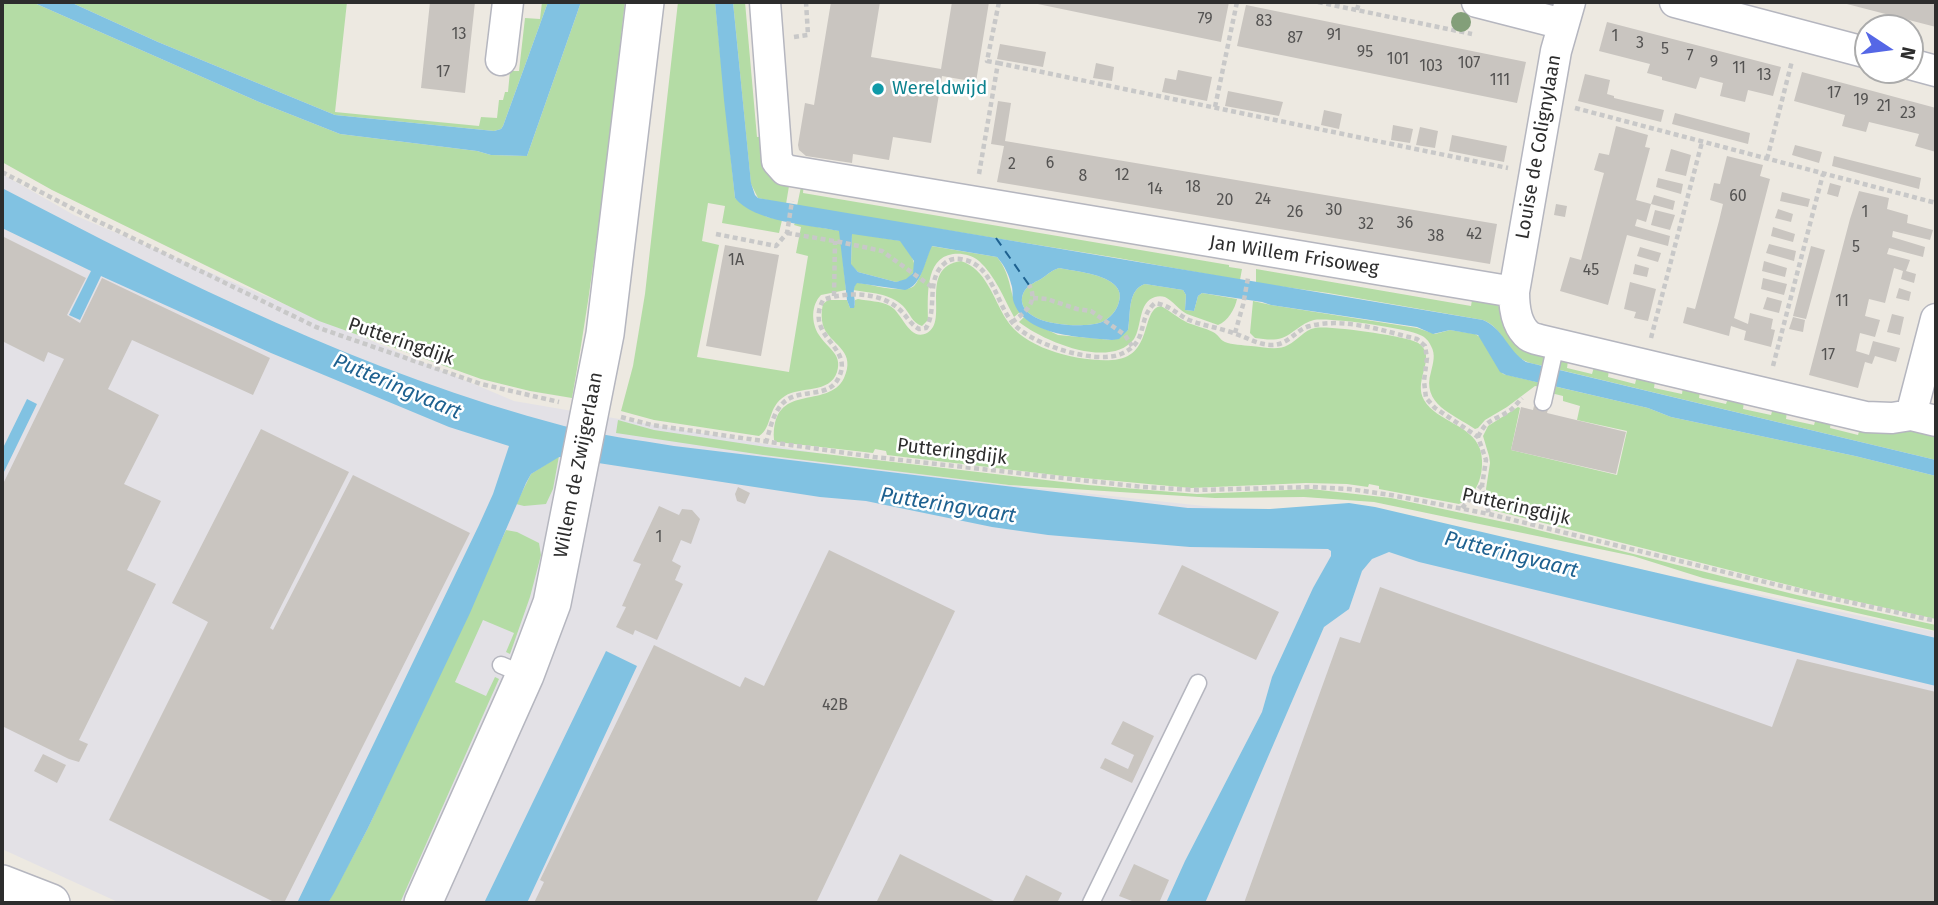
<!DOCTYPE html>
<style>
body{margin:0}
#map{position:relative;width:1938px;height:905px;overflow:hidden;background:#ede9e1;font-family:"Fira Sans",sans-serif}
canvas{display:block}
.frame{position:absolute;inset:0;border:4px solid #2d2d2d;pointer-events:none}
.north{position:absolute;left:1854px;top:14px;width:70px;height:70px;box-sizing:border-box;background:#fff;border:2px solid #ababab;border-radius:50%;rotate:103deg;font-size:19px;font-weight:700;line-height:28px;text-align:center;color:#2d2d2d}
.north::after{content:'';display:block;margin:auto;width:24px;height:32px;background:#5567e6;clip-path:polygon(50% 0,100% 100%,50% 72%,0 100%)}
</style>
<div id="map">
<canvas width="1938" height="905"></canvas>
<div class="frame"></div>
<div class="north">N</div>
</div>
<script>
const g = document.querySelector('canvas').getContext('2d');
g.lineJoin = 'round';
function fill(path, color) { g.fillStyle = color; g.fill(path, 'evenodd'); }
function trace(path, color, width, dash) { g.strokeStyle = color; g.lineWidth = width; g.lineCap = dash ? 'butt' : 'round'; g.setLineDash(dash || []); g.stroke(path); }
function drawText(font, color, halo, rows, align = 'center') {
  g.font = font + ' "Fira Sans",sans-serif'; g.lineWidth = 5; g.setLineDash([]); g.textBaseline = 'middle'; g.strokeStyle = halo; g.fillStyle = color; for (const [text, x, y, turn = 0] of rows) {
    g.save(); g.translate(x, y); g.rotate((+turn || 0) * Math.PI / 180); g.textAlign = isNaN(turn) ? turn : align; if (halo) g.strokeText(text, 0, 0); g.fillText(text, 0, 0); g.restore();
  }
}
const industrial = new Path2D(`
 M2,174L74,215L514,401L999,484L1483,536L1936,632V903H120L2,849Z`);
const green = new Path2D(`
 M2,2H32L259,102L340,134L477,151L491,155L527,156L581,2H625C610,134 596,267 572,398L530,391L481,379L319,321L52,190L2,162Z
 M70,2H347L335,112L479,126L481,117L497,118L499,100H503L505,92H508L510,71H519L525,18L540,19L542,2H548L503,126L501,129L494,131L335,115L158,42Z
 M678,2H715L735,198L767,217L782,220L779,233L722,223L725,206L708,203L702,241L719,245L697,357L789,372L808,256L796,253L801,227L794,225L795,223L840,231L846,290L821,295C811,305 811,323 819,335C827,348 843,354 837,372C830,394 800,386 785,396C767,407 773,427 759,436L654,420L621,411L633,366L645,294Z
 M733,2H745L757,137L767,136L790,180L786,204L758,198L751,184Z
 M802,182H804L803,193L1229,265V267L1242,269L1240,280L1118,258L797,206Z
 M852,233L901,241L912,257L915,266L913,273L906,280L896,282L858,272L851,265Z
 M931,246L997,257C1013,277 1008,294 1020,312L1014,317C1004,299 995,275 979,261C972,255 962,253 953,254C924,258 928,299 928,320L922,326C912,323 910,313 903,306C890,293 870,293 853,290L856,283H860C872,285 905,294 914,286C921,279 927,256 931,246Z
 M961,261C986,269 993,298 1006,319C1024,349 1079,362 1112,360C1154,358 1140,309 1161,306C1170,311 1178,318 1188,323C1196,326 1205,328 1213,332C1218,334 1220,340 1225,342C1232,345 1243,345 1251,346C1262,347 1279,351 1288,345C1298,340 1304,330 1315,328C1328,325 1404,336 1416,342C1419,343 1422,346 1424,349C1432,363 1414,382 1424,400C1437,422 1471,424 1480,449C1486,468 1479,496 1459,504L1379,489V486L1369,484L1368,487L1347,484L1306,483L1191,488L1063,476L887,455L886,451L875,449L873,453L777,442L774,440C771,380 828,411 844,378C856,352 834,346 825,330C821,323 821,312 823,304L828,300H847L850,308L855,305V300L858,299C868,301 881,301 890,306C902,312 909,342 927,333C950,321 917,268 961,261Z
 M1059,268C1077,272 1131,275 1118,305C1115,313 1107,321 1099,323C1081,328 1026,326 1022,302C1021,289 1031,284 1041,279C1047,275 1052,270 1059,268Z
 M1256,269L1471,306L1473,294L1492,300L1548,352L1545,366C1533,364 1522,362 1514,353C1503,341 1499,326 1483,320L1328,293L1256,283Z
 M1145,284L1183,290L1186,295L1185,310L1194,311L1198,296L1202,293L1237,299C1235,309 1228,321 1218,325C1208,321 1197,318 1187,314C1179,310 1173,301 1165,297C1162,296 1158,296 1155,297C1138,302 1142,327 1134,339C1110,370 1043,341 1019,322L1024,317L1035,324L1058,335L1112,340L1128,330C1131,314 1127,290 1145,284Z
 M1253,301L1271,305L1417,328L1435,334L1450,330L1475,334L1480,337L1503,374L1541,383L1540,387L1535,386L1507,407L1485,420L1478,428L1475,429C1453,414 1421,404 1431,372C1433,363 1436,355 1431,346C1429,341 1425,337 1420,335C1407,328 1328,317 1314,320C1301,323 1293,334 1282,338C1273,341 1264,339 1255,338L1250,333Z
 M1559,357L1568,361L1567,368L1592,374L1594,367L1609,370L1608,377L1635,384L1637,376L1655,381L1654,388L1682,394L1683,387L1700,391L1699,398L1726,404L1728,398L1744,402L1743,409L1771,415L1773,408L1787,412L1786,419L1814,425L1816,418L1831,422L1830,428L1858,435L1860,428L1913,427L1936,432V460L1556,369Z
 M1553,386L1648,408L1671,417L1855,456L1936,476V619L1836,597L1492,510L1486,489L1490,463L1489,456L1483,436L1488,426L1518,407L1520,408L1511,450L1617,475L1627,431L1577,420L1580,406L1563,401V396L1551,393Z
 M618,420L654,430L766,447L1088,485L1197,494L1311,489L1391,498L1518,525L1797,595L1936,625V631L1703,578L1633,556L1374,502L1304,497L1215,498L1009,485L763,455L616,433Z
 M559,456L553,489L546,504L524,506L516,504L531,474Z
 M506,530L517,532L539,543L541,555L530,597L510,654L506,652L514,633L483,620L455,682L486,696L495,677L499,679L400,903H328L368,828Z`);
const water = new Path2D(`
 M32,2H70L158,42L335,115L494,131L501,129L503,126L548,2H581L527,156L491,155L477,151L340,134L259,102Z
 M715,2H733L751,183L755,195L758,198L1483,320C1503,328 1508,351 1526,362L1936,460V476L1855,456L1671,417L1648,408L1506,375L1500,372L1478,335L1450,330L1433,334L1417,327L1271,305L1262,302L1202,293L1198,296L1194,311L1185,310L1186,295L1183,290L1145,284C1127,290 1131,314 1128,330L1119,339L1112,340C1083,337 1027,337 1014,303C1012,298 1013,292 1012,287C1009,275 1005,266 997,257L932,246C925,260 922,286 905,290L857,283C850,291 857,299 854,308H850L847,300L839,231C810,225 754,222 735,198L724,100ZM852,234L900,241L914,261L913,273L906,279L896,282L858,272L851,264ZM1059,268C1077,272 1131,275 1118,305C1115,313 1107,321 1099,323C1081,328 1026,326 1022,302C1021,289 1031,284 1041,279C1047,275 1052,270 1059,268Z
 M2,188C182,282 366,374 564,426C600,435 637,440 674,446L1188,508L1270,509L1349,503L1375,507L1936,638V686L1419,562L1389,552L1372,559L1362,571L1349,609L1324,627L1205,903H1166L1185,861L1262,712L1272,677L1313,588L1331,556V551L1328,549L1190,547L1048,535L992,527L866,501L820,497L559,457L531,474L526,483L470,613L368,828L334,893L328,903H297L479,525L493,494L509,446L449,427L271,353L101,276L80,320L69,315L91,271L2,228Z
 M27,399L37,404L2,476V450Z
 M606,651L637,666L527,903H484Z`);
const ferry = new Path2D(`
 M996,238L1029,285`);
const building = new Path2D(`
 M430,2H475L465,93L421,88Z
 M831,2H880L871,57L941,69L952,2H989L976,82L942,76L931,143L893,137L889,160L853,154L852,163L806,156L799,150L798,145L805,103L814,105Z
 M1028,2H1229L1221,42Z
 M1843,2H1936V27L1843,3Z
 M1246,5L1526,62L1517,103L1237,46Z
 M1607,22L1781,67L1773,96L1748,90L1745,102L1720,96L1723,83L1700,77L1696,89L1662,80V77L1647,73L1650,64L1599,51Z
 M1000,44L1046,52L1043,67L997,59Z
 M1096,63L1114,67L1112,81L1093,78Z
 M1178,70L1212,77L1207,101L1162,92L1165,78L1176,80Z
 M1802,72L1936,108V152L1915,146L1919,134L1869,122L1866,132L1842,126L1845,115L1794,101Z
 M1585,74L1610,80L1607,94L1614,96V98L1664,110L1661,122L1578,101Z
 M1228,91L1283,102L1279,116L1225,106Z
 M998,101L1011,103L1005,141L1497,224L1490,264L997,182L1004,146L991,144Z
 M1324,110L1342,114L1339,129L1321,125Z
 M1675,113L1750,133L1748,144L1672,124Z
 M1393,125L1413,129L1410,143L1391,140Z
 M1616,126L1648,135L1645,147L1650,148L1636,200L1651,204L1646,222L1637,219L1635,226L1670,236L1668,246L1627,235L1608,305L1560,291L1570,257L1581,260L1604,173L1594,170L1599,153L1609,155Z
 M1420,127L1438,131L1435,148L1416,145Z
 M1452,135L1507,146L1504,162L1449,151Z
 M1795,145L1822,152L1819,163L1792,155Z
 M1671,149L1691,155L1686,176L1665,171Z
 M1727,156L1763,165L1760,176L1770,179L1734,318L1748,324L1750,313L1773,319L1771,329L1775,330L1771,347L1744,340L1746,331L1731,326L1729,336L1683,323L1687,307L1695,309L1719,221L1723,204L1710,200L1714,183L1720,184Z
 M1834,156L1921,178L1919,189L1832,166Z
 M1658,178L1683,184L1681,194L1656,187Z
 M1830,183L1841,186L1838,197L1827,194Z
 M1859,191L1889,198L1887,209L1908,215L1907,223L1933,230L1930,240L1893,231L1892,237L1925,247L1923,257L1889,248L1887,254L1910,260L1906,271L1916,274L1914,283L1901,279L1903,271L1894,268L1885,303L1869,299L1865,316L1880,320L1875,337L1860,333L1856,351L1869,355L1873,341L1900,348L1896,362L1875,356L1872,364L1865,362L1858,388L1809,375L1850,219Z
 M1782,192L1810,199L1808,207L1780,201Z
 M1654,195L1675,201L1673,210L1651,204Z
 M1556,204L1567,206L1565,217L1554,215Z
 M1778,209L1793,214L1791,222L1775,218Z
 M1655,210L1675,215L1670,230L1651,225Z
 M1773,227L1795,234L1793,242L1771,236Z
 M2,236L86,278L67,315L80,323L102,278L270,358L253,395L132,340L108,389L159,415L124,484L161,501L127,570L156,584L79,740L88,744L79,762L69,759L2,726V486L64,359L48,352L44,362L2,341Z
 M1769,244L1796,251L1794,261L1766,253Z
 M725,245L779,255L761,356L706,346Z
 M1811,246L1825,250L1806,319L1793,316Z
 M1640,247L1661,253L1658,262L1637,256Z
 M1764,261L1787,268L1785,277L1762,271Z
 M1635,264L1649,268L1647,277L1633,274Z
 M1763,278L1787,284L1784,295L1761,289Z
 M1630,282L1656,289L1648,321L1634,318L1636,312L1624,309Z
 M1899,288L1911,292L1909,301L1896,298Z
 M1767,297L1782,301L1779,313L1763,309Z
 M1892,314L1904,317L1900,335L1887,332Z
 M1793,317L1805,320L1803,332L1789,329Z
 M1534,406L1548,409L1547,413L1626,432L1616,474L1511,450L1521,407L1533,410Z
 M261,429L349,472L270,628L273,630L353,475L470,533L284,903H276L109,820L208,622L172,603Z
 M738,487L750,493L745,504L737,501L735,494Z
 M659,506L679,515L682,509L692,510L700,519L691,544L681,540L672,561L681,566L675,580L683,584L657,640L635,630L633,635L616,627L626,607L622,606L641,564L633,561Z
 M829,550L955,611L816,903H534L544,882L540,880L654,645L740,687L745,677L764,686Z
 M1182,565L1279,612L1256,660L1158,614Z
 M1380,587L1772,727L1797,659L1936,692V903H1244L1340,637L1360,643Z
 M1123,721L1154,736L1132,783L1100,768L1105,758L1128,769L1134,755L1111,744Z
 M43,754L66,765L57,783L34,771Z
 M900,854L998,903H876Z
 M1134,864L1169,880L1159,903H1137L1119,896Z
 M1026,875L1062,893L1057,903H1012Z`);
const path = new Path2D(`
 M1318,2L1472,34
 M1357,10L1359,2
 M794,37L808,35L806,2
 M998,63L1508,168
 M1215,107L1237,2
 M1575,108L1936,203
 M1767,159L1792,61
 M2,172L85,215L316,327L481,384L559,402
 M979,174L998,63L987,61L999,2
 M787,233L840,242L882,251L932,287
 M716,234L776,246L787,233L792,201
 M834,296L835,241
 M1033,298L1047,299L1077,309L1091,311L1125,335L1132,346
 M1012,322C1025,313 1039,301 1029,285
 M1235,333L1243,305L1248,278
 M1651,338L1702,142
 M1773,366L1823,174
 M621,417L652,425L874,457L1143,487L1197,490L1311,487L1349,489L1391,495L1489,514L1826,597L1936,621
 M1478,437C1487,418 1494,421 1509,411C1514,408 1518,402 1522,398
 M766,443C770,429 773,413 783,403C799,387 829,400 839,377C854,346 804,337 823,300C846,291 880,292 899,309C907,316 910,324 919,329L926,328C938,309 925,279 945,263C951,258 958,258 965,260C992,266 996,302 1012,322C1029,344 1095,365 1121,354C1150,342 1136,319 1155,303C1169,305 1177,314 1189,320C1204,326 1221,328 1236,334C1248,338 1259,345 1272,345C1289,345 1296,329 1310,326C1345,317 1383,331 1417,339L1425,346L1427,358L1424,381L1426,398L1435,408L1478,437L1486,460L1482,486L1489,514
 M1462,508L1481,486`);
const service = new Path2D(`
 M1543,402L1556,344
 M501,665L525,675
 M1091,903L1198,683`);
const minor = new Path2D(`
 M765,2L777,161L785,170L1514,292C1514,307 1516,326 1529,336C1532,338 1536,339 1540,340L1866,417L1892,418L1911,415L1936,421
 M1477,2L1563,24
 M1675,2L1868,53
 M501,60L508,2
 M1910,64L1936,71
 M1514,292L1556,51L1570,2
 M1911,415L1936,319`);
const tertiary = new Path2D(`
 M2,884L51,903
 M423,903L525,675L552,603L605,334L645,2`);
const trees = [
 [1461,22]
];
const markers = [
 [878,89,7,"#0f9aa8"]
];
const numberNames = [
 ["79",1205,20],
 ["83",1264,22],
 ["13",459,35],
 ["91",1334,36],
 ["1",1615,37],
 ["87",1295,39],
 ["3",1640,44],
 ["5",1665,50],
 ["95",1365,53],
 ["7",1690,57],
 ["101",1398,60],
 ["9",1714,63],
 ["107",1469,64],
 ["103",1431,67],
 ["11",1739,69],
 ["17",443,73],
 ["13",1764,76],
 ["111",1500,81],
 ["17",1834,94],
 ["19",1861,101],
 ["21",1884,107],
 ["23",1908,114],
 ["6",1050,164],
 ["2",1012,165],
 ["12",1122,176],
 ["8",1083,177],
 ["18",1193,188],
 ["14",1155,190],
 ["60",1738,197],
 ["24",1263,200],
 ["20",1225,201],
 ["30",1334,211],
 ["26",1295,213],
 ["1",1865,213],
 ["36",1405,224],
 ["32",1366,225],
 ["42",1474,235],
 ["38",1436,237],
 ["5",1856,248],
 ["1A",736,261],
 ["45",1591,271],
 ["11",1842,302],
 ["17",1828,356],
 ["1",659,538],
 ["42B",835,706]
];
const cultureNames = [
 ["Wereldwijd",892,89]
];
const streetNames = [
 ["Louise de Colignylaan",1539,147,-80],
 ["Jan Willem Frisoweg",1294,256,9],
 ["Putteringdijk",401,342,19],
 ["Putteringdijk",952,452,7],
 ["Willem de Zwijgerlaan",579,465,-79],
 ["Putteringdijk",1516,507,13]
];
const waterNames = [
 ["Putteringvaart",397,387,23],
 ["Putteringvaart",948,506,9],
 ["Putteringvaart",1511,555,14]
];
fill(industrial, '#e3e1e6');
fill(green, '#b4dca5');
fill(water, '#81c2e2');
trace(ferry, '#1e6190', 2, [9, 7]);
fill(building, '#c9c5c0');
trace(service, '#b5b6bf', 19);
trace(minor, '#b5b6bf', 33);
trace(tertiary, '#b5b6bf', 40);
trace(path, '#c8c8c8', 4.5, [5, 3.5]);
trace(service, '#fff', 16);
trace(minor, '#fff', 30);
trace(tertiary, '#fff', 37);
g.fillStyle = '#839f79';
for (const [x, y] of trees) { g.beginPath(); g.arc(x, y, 10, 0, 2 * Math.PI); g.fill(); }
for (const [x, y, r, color] of markers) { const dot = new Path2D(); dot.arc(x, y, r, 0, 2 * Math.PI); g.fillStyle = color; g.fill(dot); trace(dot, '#fff', 2.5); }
drawText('16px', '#545352', null, numberNames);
drawText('19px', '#0d838f', '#fff', cultureNames, 'left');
drawText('19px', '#2d2d2d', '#fff', streetNames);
drawText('italic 21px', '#1e6190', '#fff', waterNames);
</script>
